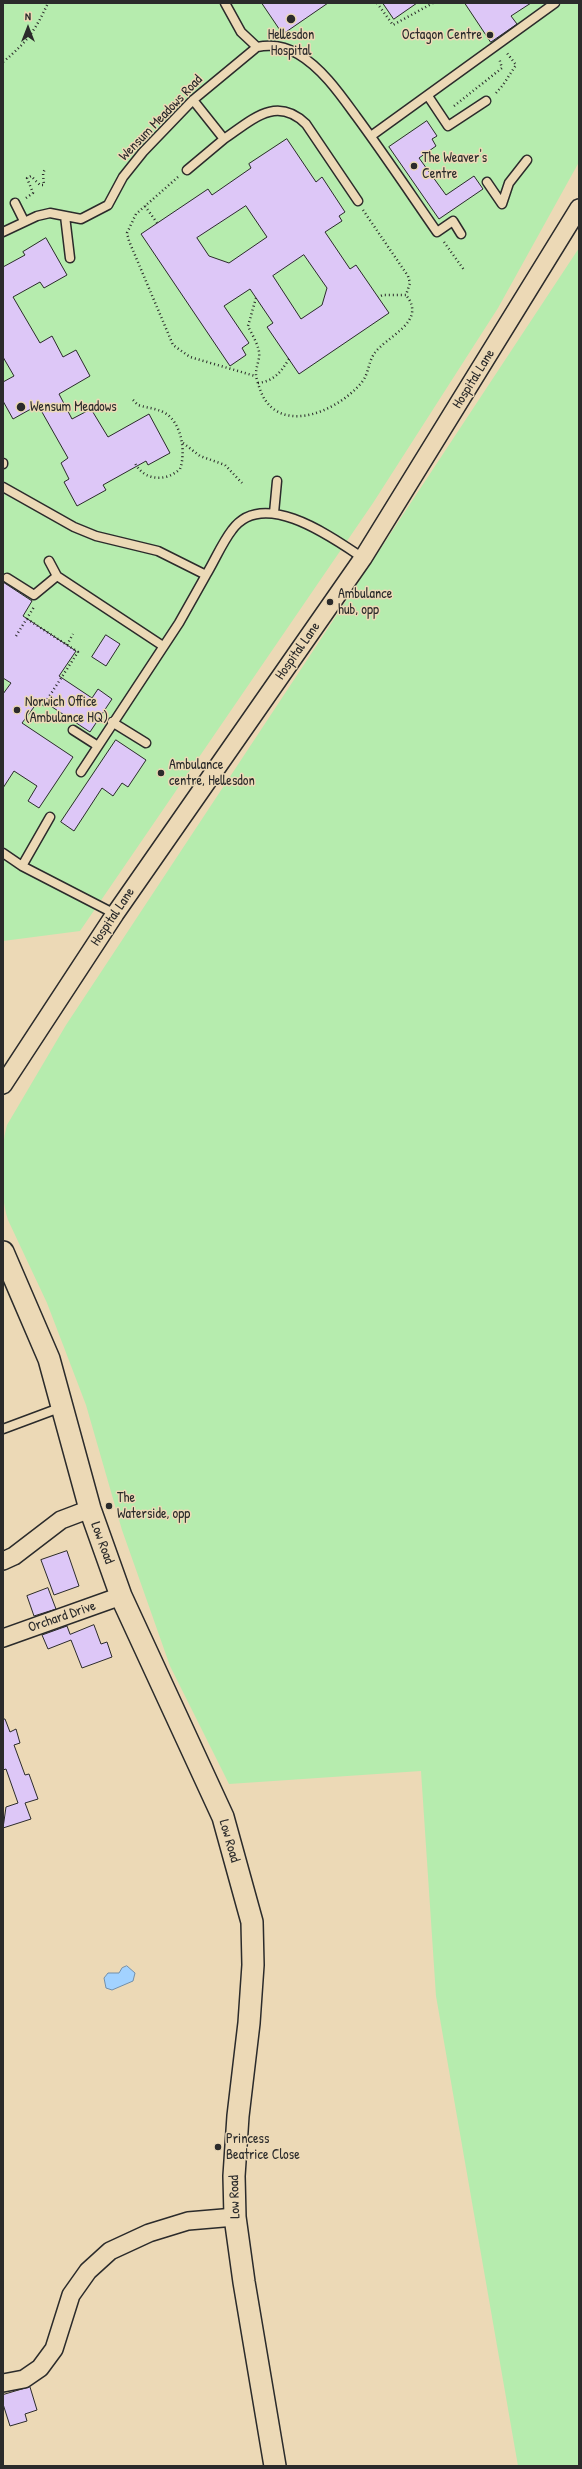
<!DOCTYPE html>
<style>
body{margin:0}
#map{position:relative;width:582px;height:2469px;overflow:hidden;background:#ecd9b6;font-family:"Patrick Hand",sans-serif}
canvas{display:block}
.frame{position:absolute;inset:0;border:4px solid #2b2b2b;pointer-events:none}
.north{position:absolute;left:8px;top:8px;width:40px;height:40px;-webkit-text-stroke:3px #ecd9b6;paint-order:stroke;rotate:0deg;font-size:11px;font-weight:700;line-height:16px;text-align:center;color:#2b2b2b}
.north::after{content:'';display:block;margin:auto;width:14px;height:18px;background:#2b2b2b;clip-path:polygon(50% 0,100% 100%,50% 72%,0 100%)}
</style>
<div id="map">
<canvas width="582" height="2469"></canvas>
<div class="frame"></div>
<div class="north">N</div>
</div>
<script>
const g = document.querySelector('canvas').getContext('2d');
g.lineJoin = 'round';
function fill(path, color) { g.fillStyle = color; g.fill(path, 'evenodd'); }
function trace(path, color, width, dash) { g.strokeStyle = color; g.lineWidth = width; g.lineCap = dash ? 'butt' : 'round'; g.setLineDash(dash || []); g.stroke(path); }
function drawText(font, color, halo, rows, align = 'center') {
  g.font = font + ' "Patrick Hand",sans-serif'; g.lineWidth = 3; g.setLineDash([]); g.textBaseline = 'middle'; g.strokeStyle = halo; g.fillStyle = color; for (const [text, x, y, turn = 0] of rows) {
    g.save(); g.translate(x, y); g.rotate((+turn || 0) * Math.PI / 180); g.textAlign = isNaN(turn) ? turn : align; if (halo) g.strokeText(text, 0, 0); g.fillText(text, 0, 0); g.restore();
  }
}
const green = new Path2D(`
 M3,3H579V162L498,308L373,503L80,931L3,941Z
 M579,248V2466H518L436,1996L421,1771L229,1784L170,1666L122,1530L86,1405L47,1303L8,1220C0,1195 0,1150 7,1125L66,1025Z`);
const water = new Path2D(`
 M127,1966L135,1973L133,1981L112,1990L106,1988L104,1978L108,1973H119L122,1968Z`);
const building = new Path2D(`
 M262,3H328L283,34Z
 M383,3H417L394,19Z
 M465,3H531L511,16L517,24L491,42Z
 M427,121L437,136L432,139L436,146L419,158L446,195L474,176L483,189L439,219L389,147Z
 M287,139L316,182L322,177L345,212L339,216L342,221L325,232L350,269L356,265L389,313L299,374L267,327L273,323L250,289L224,306L249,343L242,348L246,355L230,366L141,234L208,189L212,195L251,168L249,164ZM246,206L267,237L229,263L209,256L197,238ZM304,255L327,288L322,305L301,319L273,276Z
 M46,238L67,275L44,288L40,282L13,297L40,343L52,336L63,357L76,350L90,376L59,394L72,419L91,409L108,437L149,414L170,453L148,465L146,461L103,485L106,490L77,506L64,482L69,479L61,463L68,458L38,405L13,419L3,401V382L14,376L3,357V267L25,255L23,252Z
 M3,582L32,601L23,616L76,651L59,676L92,698L98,689L112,699L90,732L40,699L22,723L73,757L39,808L28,801L37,786L14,771L3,788V694L11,683L3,678Z
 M106,635L120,644L106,666L92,657Z
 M116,740L146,760L128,787L122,783L113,796L102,788L74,831L61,822Z
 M67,1551L79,1586L54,1595L41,1560Z
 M48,1588L56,1609L34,1616L27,1596Z
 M94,1625L101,1644L107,1642L112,1657L82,1668L71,1640L48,1649L42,1635L67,1626L70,1634Z
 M3,1719H5L10,1732L16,1729L20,1743L14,1745L25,1775L29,1774L38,1799L25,1803L31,1819L3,1828L6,1807L18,1803L6,1769L3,1770Z
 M30,2387L37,2410L25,2414L27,2421L10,2426L3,2404V2395Z`);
const path = new Path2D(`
 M377,3L393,25L433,3
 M3,62C27,42 35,31 48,3
 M496,93L503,85L516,65L507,53
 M454,106L502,68L499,58
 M178,177L136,214L127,233L129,241L173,345L190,357L255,376
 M26,198L33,193L27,178L31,176L40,185H44L43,173L45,169
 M145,206L157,223
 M363,210L408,276L410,283L406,295H383L378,297
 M444,242L464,270
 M256,298L248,326C252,335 261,348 259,358C257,368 254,373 258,383
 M289,359C281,372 274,381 258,383C272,439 336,414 362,382C369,373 368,363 374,354C386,336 428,322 406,295
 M133,400L138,405C147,408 156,408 165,413C182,423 186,453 180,469C166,482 144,481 135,463
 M183,443L200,456L225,465L242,483
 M27,619L78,652L43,706
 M16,636L34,607
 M67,645L73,634`);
const service = new Path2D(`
 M225,3L241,32L257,47
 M257,47C272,44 285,46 298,54C322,68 340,94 356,116C384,154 410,193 437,232L453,221L461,234
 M428,96L448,126L486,101
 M193,100L224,139C252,120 276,95 306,124L358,201
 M371,136L555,3
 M187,170L224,139
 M487,182L502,204L509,183L527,160
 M15,203L24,221
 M65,216L70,258
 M3,232L37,216L50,213L81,219L108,205L123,177L143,152L193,100L257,47
 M3,464V463
 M3,487L74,527L96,536L158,551L206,575C215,560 222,543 232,530C263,487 333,538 363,558
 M274,513L277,481
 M49,561L57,576
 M7,578L34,595L57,576L163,646
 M112,722L146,743
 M73,730L98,746
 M81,772L179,623L206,575
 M3,853L22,866L115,914
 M22,866L50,817
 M3,1429L62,1407`);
const minor = new Path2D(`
 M3,1085L115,914L363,558L579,208
 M3,1561L14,1556L61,1520L90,1509
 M3,1638L121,1596
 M3,2383L24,2379L40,2368L54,2349L71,2295L88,2271L110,2251L149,2233L188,2221L235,2217`);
const tertiary = new Path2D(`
 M3,1252L49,1359L90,1509L121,1596L223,1817L252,1922L253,1965L249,2023L238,2116L234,2176L235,2217L244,2282L275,2466`);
const markers = [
 [291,19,5,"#2b2b2b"],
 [490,35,4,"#2b2b2b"],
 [414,166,4,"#2b2b2b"],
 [21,407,5,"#2b2b2b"],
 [330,602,4,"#2b2b2b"],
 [17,710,4,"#2b2b2b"],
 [161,773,4,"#2b2b2b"],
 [109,1506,4,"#2b2b2b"],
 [218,2147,4,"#2b2b2b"]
];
const poiNames = [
 ["Hellesdon",291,35,"center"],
 ["Hospital",291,51,"center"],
 ["Octagon Centre",482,35,"right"],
 ["The Weaver's",422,158],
 ["Centre",422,174],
 ["Wensum Meadows",30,407],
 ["Ambulance",338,594],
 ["hub, opp",338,610],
 ["Norwich Office",25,702],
 ["(Ambulance HQ)",25,718],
 ["Ambulance",169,765],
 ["centre, Hellesdon",169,781],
 ["The",117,1498],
 ["Waterside, opp",117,1514],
 ["Princess",226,2139],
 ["Beatrice Close",226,2155]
];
const streetNames = [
 ["Wensum Meadows Road",161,118,-46],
 ["Hospital Lane",474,379,-58],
 ["Hospital Lane",298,651,-55],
 ["Hospital Lane",113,917,-56],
 ["Low Road",102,1543,70],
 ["Orchard Drive",62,1617,-19],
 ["Low Road",229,1841,74],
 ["Low Road",235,2197,-92]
];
fill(green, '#b6ecae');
fill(water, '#a2d2ff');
trace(water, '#728faa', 1);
fill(building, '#ddc7f7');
trace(building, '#2b2b2b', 1);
trace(service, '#2b2b2b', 11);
trace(minor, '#2b2b2b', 20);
trace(tertiary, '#2b2b2b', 24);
trace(path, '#2b2b2b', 2.5, [1, 3]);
trace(service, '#ecd9b6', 8);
trace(minor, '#ecd9b6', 17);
trace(tertiary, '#ecd9b6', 21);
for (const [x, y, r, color] of markers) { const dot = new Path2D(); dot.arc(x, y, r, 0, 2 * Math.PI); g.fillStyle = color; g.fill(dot); trace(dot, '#ecd9b6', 1.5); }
drawText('14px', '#2b2b2b', '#ecd9b6', poiNames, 'left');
drawText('14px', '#2b2b2b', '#ecd9b6', streetNames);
</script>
